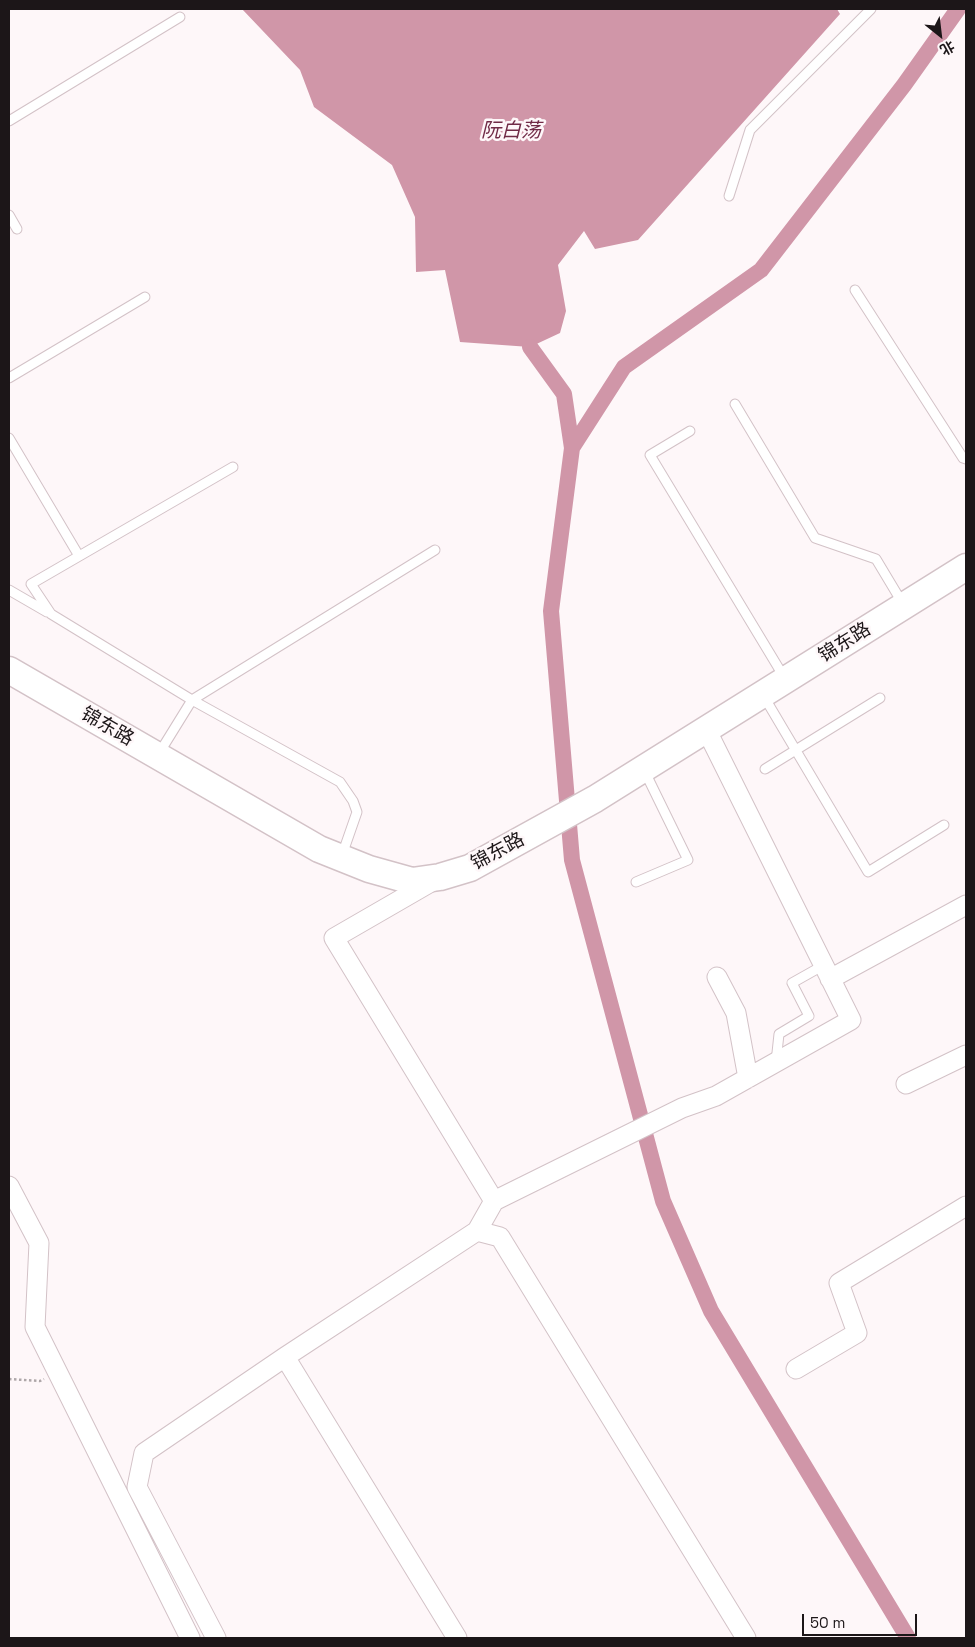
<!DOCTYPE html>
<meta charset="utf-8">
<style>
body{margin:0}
#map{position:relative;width:975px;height:1647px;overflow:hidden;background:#fef7f9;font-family:"Space Grotesk","Noto Sans SC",sans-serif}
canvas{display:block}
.frame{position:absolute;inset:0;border:10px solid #1c1618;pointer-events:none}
.north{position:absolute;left:915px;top:10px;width:50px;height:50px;-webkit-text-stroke:4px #fef7f9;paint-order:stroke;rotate:151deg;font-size:14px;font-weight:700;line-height:20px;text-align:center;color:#1c1618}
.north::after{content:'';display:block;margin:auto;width:18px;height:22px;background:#1c1618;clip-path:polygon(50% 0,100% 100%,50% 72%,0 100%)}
.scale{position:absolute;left:802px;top:1614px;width:115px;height:22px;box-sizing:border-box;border:2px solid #1c1618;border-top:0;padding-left:6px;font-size:15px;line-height:18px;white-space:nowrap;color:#1c1618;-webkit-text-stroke:4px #fef7f9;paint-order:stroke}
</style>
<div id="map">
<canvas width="975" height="1647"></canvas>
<div class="frame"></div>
<div class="north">北</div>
<div class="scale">50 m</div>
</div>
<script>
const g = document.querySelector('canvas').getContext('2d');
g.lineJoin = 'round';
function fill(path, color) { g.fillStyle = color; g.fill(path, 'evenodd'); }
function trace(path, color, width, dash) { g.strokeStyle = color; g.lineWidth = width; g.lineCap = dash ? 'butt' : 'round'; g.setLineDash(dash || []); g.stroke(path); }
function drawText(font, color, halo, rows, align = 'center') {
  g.font = font + ' "Space Grotesk","Noto Sans SC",sans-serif'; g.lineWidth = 5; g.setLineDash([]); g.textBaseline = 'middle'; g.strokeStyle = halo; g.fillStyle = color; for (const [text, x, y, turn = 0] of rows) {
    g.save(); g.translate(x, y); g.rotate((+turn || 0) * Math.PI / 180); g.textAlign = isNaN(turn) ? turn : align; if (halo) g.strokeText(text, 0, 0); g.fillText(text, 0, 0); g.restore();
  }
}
const water = new Path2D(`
 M242,9H837L840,14L638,240L595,249L584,231L558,265L566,311L560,333L530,347L460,342L445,270L416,272L415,217L392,165L314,107L300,70Z`);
const canal = new Path2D(`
 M530,347L564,394L572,448
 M908,1638L711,1311L663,1201L572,860L551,611L572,448L624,367L761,270L904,85L958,9`);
const path = new Path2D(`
 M9,1379L40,1381L44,1379`);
const service = new Path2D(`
 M9,121L180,17
 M729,196L750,130L871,9
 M9,215L17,229
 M855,290L963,458L966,459
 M9,378L145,297
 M735,404L815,538L876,559L903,604
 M690,431L650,455L784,677
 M9,438L79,556
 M233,467L31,584L51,614L192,700L340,782L353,801L357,812L342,855
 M9,590L47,612
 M763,695L868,872L944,825
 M158,755L192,700L435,550
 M765,769L880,698
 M636,882L688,860L644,770
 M776,1062L779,1034L809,1016L792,983L824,965`);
const minor = new Path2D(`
 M431,882L334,938L494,1201L477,1231
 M717,977L736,1013L748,1078
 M830,979L966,905
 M906,1084L966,1055
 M9,1186L39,1243L35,1327L190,1638
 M494,1201L682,1108L716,1096L851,1020L706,729
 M285,1357L457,1638
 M796,1369L857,1333L839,1283L966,1206
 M216,1638L137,1487L144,1453L285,1357L477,1231L500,1237L746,1638`);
const secondary = new Path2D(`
 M9,670L319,849L369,869L412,881L440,877L470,868L595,799L966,567`);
const streetNames = [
 ["锦东路",845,643,-32],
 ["锦东路",107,727,30],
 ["锦东路",498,852,-28]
];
const waterNames = [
 ["阮白荡",511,132]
];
fill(water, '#d096a8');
trace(canal, '#d096a8', 16);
trace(service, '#d3c2c7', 11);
trace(minor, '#d3c2c7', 21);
trace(secondary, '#d3c2c7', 29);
trace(path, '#aea7a9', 2.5, [2.5, 2.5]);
trace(service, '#fff', 9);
trace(minor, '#fff', 19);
trace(secondary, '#fff', 26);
drawText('19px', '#1c1618', '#fef7f9', streetNames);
drawText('italic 20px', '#712b47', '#fef7f9', waterNames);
</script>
